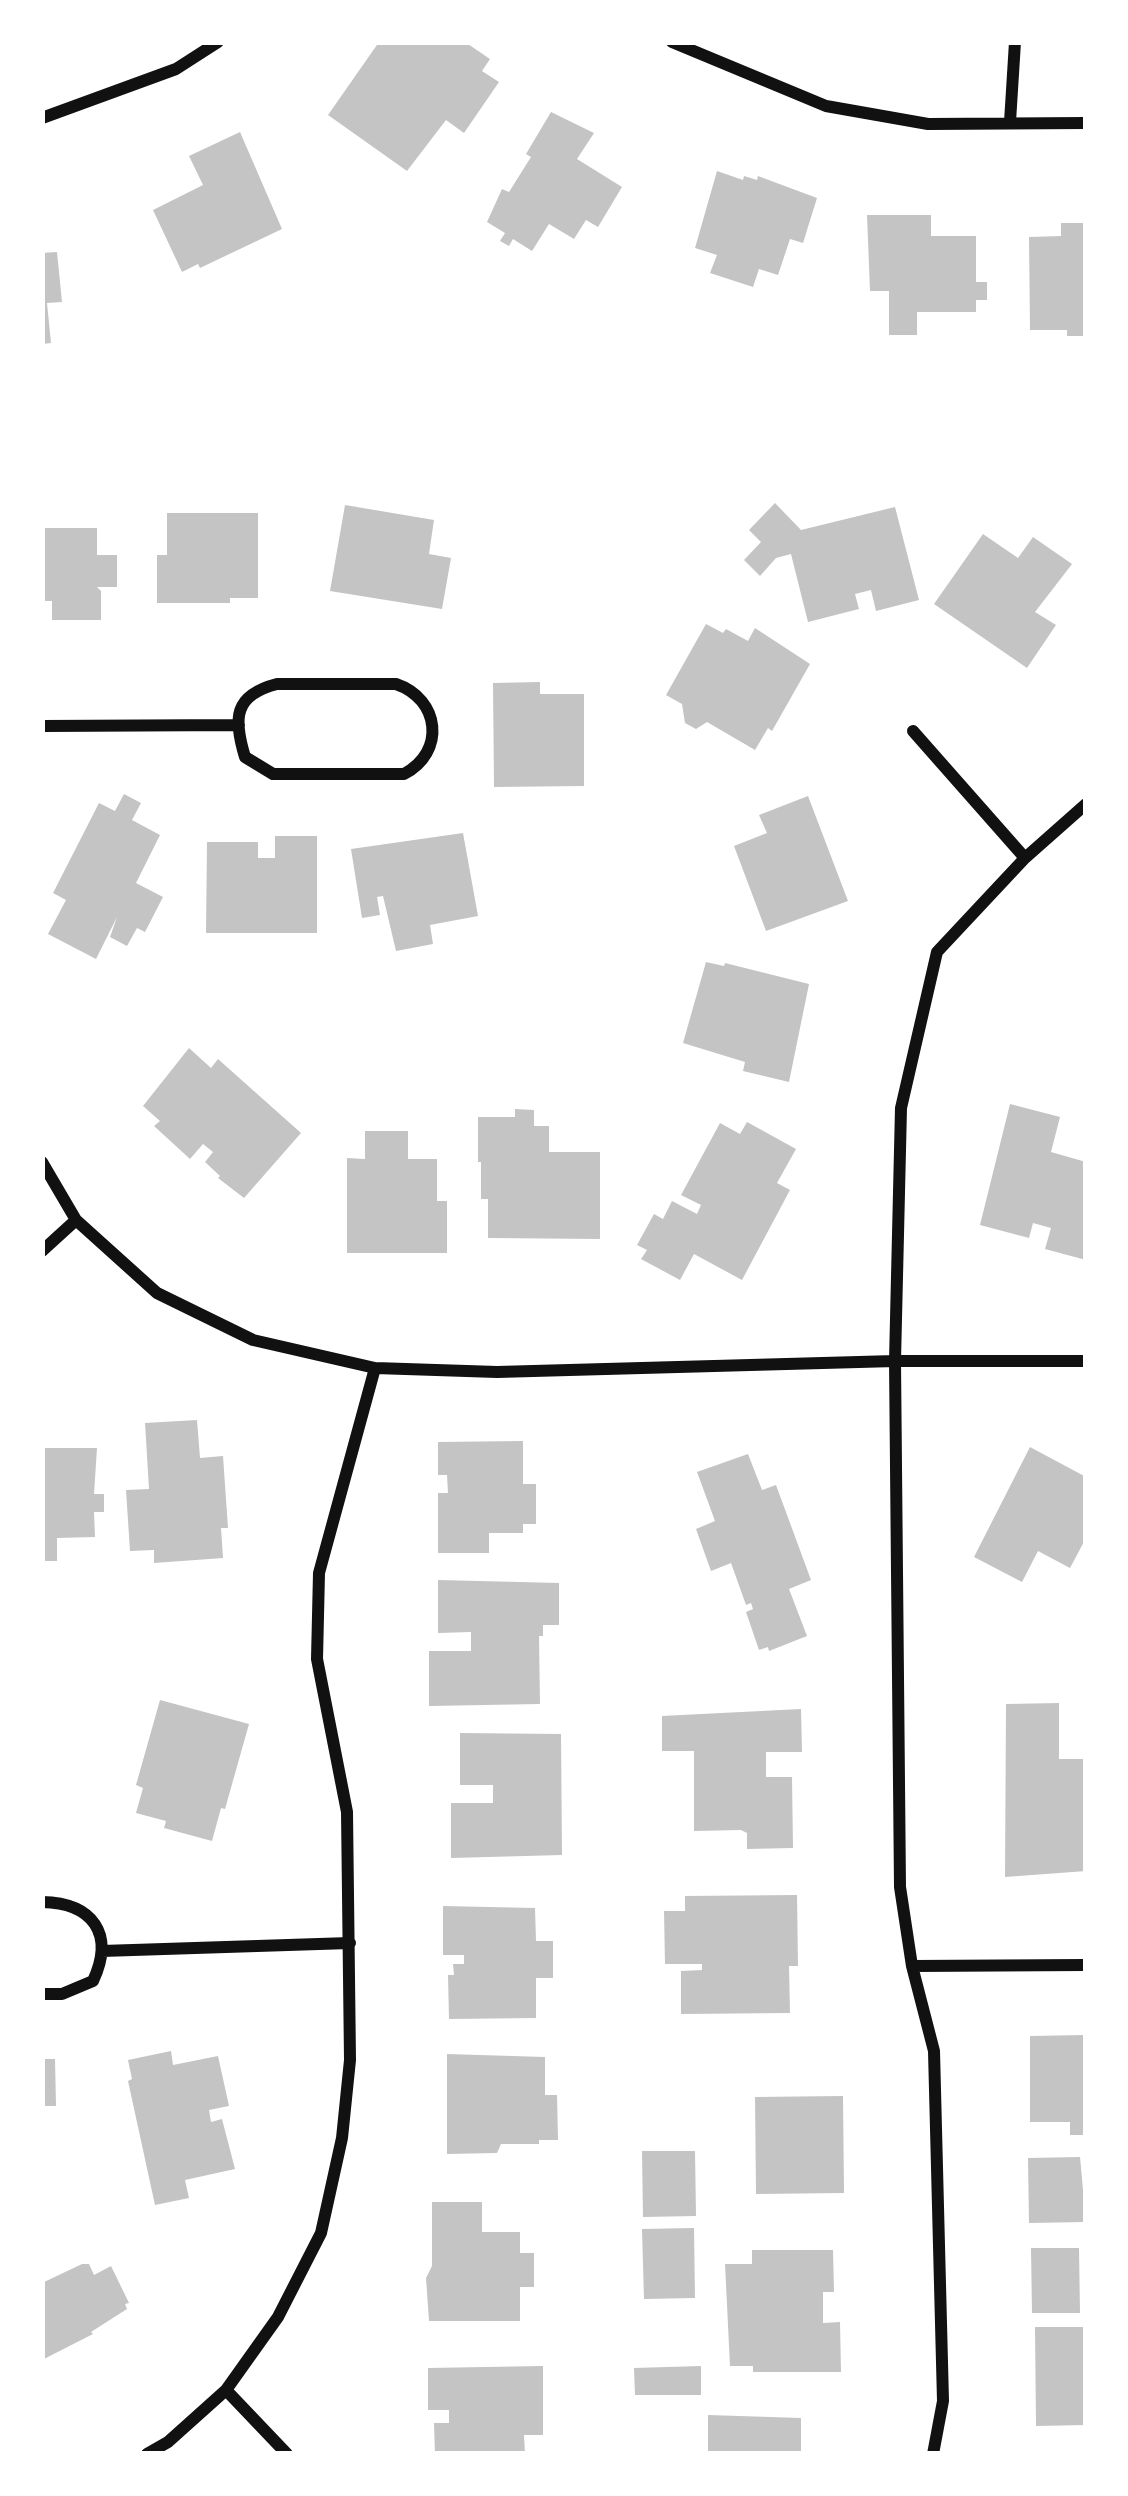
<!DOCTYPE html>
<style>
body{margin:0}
#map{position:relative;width:1128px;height:2496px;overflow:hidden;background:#fff;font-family:Commissioner,sans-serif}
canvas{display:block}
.frame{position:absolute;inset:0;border:45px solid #fff;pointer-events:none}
</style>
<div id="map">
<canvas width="1128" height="2496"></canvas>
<div class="frame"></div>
</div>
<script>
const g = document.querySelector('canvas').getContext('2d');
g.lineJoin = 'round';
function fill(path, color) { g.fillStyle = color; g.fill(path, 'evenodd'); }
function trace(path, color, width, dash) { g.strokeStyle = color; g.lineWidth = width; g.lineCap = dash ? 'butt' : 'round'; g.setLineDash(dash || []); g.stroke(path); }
const building = new Path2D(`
 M379,42H465L490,59L482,71L499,82L464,133L446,120L407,171L328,115Z
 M551,112L594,133L577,159L622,187L598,227L586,220L574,239L549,224L532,251L513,239L509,246L500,241L505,233L487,222L502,189L509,192L531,157L526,154Z
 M240,132L282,229L200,268L198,264L182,272L153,210L203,185L189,156Z
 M717,171L743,180L744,176L757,180L758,176L817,198L803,243L790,239L778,275L759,269L753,287L710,273L717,255L695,248Z
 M867,215H931V236H976V282H987V300H976V312H917V335H889V291H870Z
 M1061,223H1086V336H1067V330H1030L1029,237L1061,236Z
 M57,252L62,302L47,303L51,343L42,344V253Z
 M775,503L801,530L895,507L919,600L876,611L871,590L855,594L859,609L808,622L791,554L776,558L760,576L744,560L761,542L749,530Z
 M345,505L434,520L429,554L451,558L442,609L330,591Z
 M167,513H258V598H230V603H157V555H167Z
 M42,528H97V555H117V587H97L101,591V620H52V601H42Z
 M983,534L1018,558L1033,537L1072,564L1035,612L1056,625L1027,668L934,604Z
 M706,624L723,633L726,629L748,641L755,628L810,664L772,731L768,728L755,750L707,722L696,729L685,723L682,704L666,695Z
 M540,682V694H584V786L494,787L493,683Z
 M124,794L141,803L132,820L160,835L136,883L163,897L145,932L137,928L127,946L110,937L117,917L96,959L48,934L66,900L53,893L99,803L115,811Z
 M808,796L848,901L766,931L734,846L767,833L759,815Z
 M463,833L478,916L430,925L433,944L396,951L383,896L377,897L380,915L362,918L351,849Z
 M275,836H317V933H206L207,842H258V858H275Z
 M706,962L724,966L725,963L809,984L789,1082L743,1071L745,1062L683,1043Z
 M189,1048L211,1068L218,1059L301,1133L244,1198L218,1178L220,1176L205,1162L213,1152L203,1144L190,1159L154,1126L160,1121L143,1106Z
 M1010,1104L1060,1117L1051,1152L1086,1162V1260L1045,1249L1051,1228L1033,1223L1029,1238L980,1225Z
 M515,1109L534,1110V1126H549V1152H600V1239L488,1238V1199H481V1162H478V1117H515Z
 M747,1122L796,1149L777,1183L790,1190L742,1280L694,1254L680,1280L641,1259L647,1250L637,1245L654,1214L663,1219L672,1201L697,1214L701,1205L681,1195L720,1123L740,1134Z
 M365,1131H408V1159H437V1201H447V1253H347V1158L365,1159Z
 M197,1420L200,1458L223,1456L228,1528H221L223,1558L154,1563V1550L130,1551L126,1490L149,1489L145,1423Z
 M523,1441V1484H536V1524H523V1533H489V1553H438V1493H448L447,1475H438V1442Z
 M1030,1447L1086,1477V1538L1070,1568L1038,1551L1022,1582L974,1557Z
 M42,1448H97L94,1494H104V1512H94L95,1537L57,1538V1561H42Z
 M748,1454L762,1490L776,1485L811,1580L789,1589L807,1636L769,1651L768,1647L759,1650L746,1612L753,1609L751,1603L746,1605L731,1563L711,1571L696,1529L715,1521L697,1472Z
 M438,1580L559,1583V1625H543V1636H539L540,1704L429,1706V1651H471V1632L438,1633Z
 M160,1700L249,1724L225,1809L221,1808L212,1841L164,1828L166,1821L136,1813L143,1788L136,1785Z
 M1059,1703V1759H1086V1871L1005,1877L1006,1704Z
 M801,1709L802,1752H766V1777H792L793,1848L747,1849V1833L741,1830L694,1831V1751H662V1716Z
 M460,1733L561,1734L562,1855L451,1858V1803H493V1785H460Z
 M797,1895L798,1966H789L790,2013L681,2014V1971L702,1970V1964H665L664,1911H685V1896Z
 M443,1906L535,1908L536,1941H553V1978H536V2018L449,2019L448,1975H454L453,1964H464V1955H443Z
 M1086,2035V2135H1070V2122H1030V2036Z
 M171,2051L173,2065L218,2056L229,2106L209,2110L211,2122L222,2119L235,2169L185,2180L189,2198L155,2205L128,2081L132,2079L128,2060Z
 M447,2054L545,2057V2095H557L558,2140H539V2144H501L497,2153L447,2154Z
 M42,2059H55L56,2106H42Z
 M843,2096L844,2193L756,2194L755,2097Z
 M642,2151H695L696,2216L643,2217Z
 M1080,2157L1086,2222L1029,2223L1028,2158Z
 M432,2202H482V2232H520V2253H534V2287H520V2321H429L426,2278L432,2266Z
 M694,2228L695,2298L644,2299L642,2229Z
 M1031,2248H1079L1080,2313H1032Z
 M752,2250H833L834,2292H823V2323L840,2322L841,2372H753V2366H730L725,2264H752Z
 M82,2264H89L94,2275L111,2266L129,2303L125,2304L127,2309L91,2332L93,2334L42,2360V2283Z
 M1035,2327H1086V2425L1036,2426Z
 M543,2366V2435H524L525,2454H435L434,2423H449V2410H428V2368Z
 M701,2366V2395H635L634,2368Z
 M708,2415L801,2418V2454H708Z`);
const minor = new Path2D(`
 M672,42L826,106L928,124L1086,123
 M42,118L176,69L218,42
 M1010,122L1015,42
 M277,684H396C440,699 446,752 404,774H273L245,757C233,718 234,695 277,684Z
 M42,726L239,725
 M913,731L1025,858
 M42,1162L76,1220L157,1293L253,1340L375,1368L497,1372L895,1361H1086
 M42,1251L76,1220
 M42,1902C93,1903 115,1934 93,1981L62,1994H42
 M102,1951L350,1943
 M912,1966L1086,1965
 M226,2390L287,2454
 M147,2454L168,2442L226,2390L278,2317L321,2233L342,2138L350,2060L347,1812L317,1659L319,1573L375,1368
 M933,2454L943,2401L934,2051L912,1966L900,1887L895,1361L901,1108L937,952L1025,858L1086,804`);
fill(building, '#c4c4c4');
trace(minor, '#111', 12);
</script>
